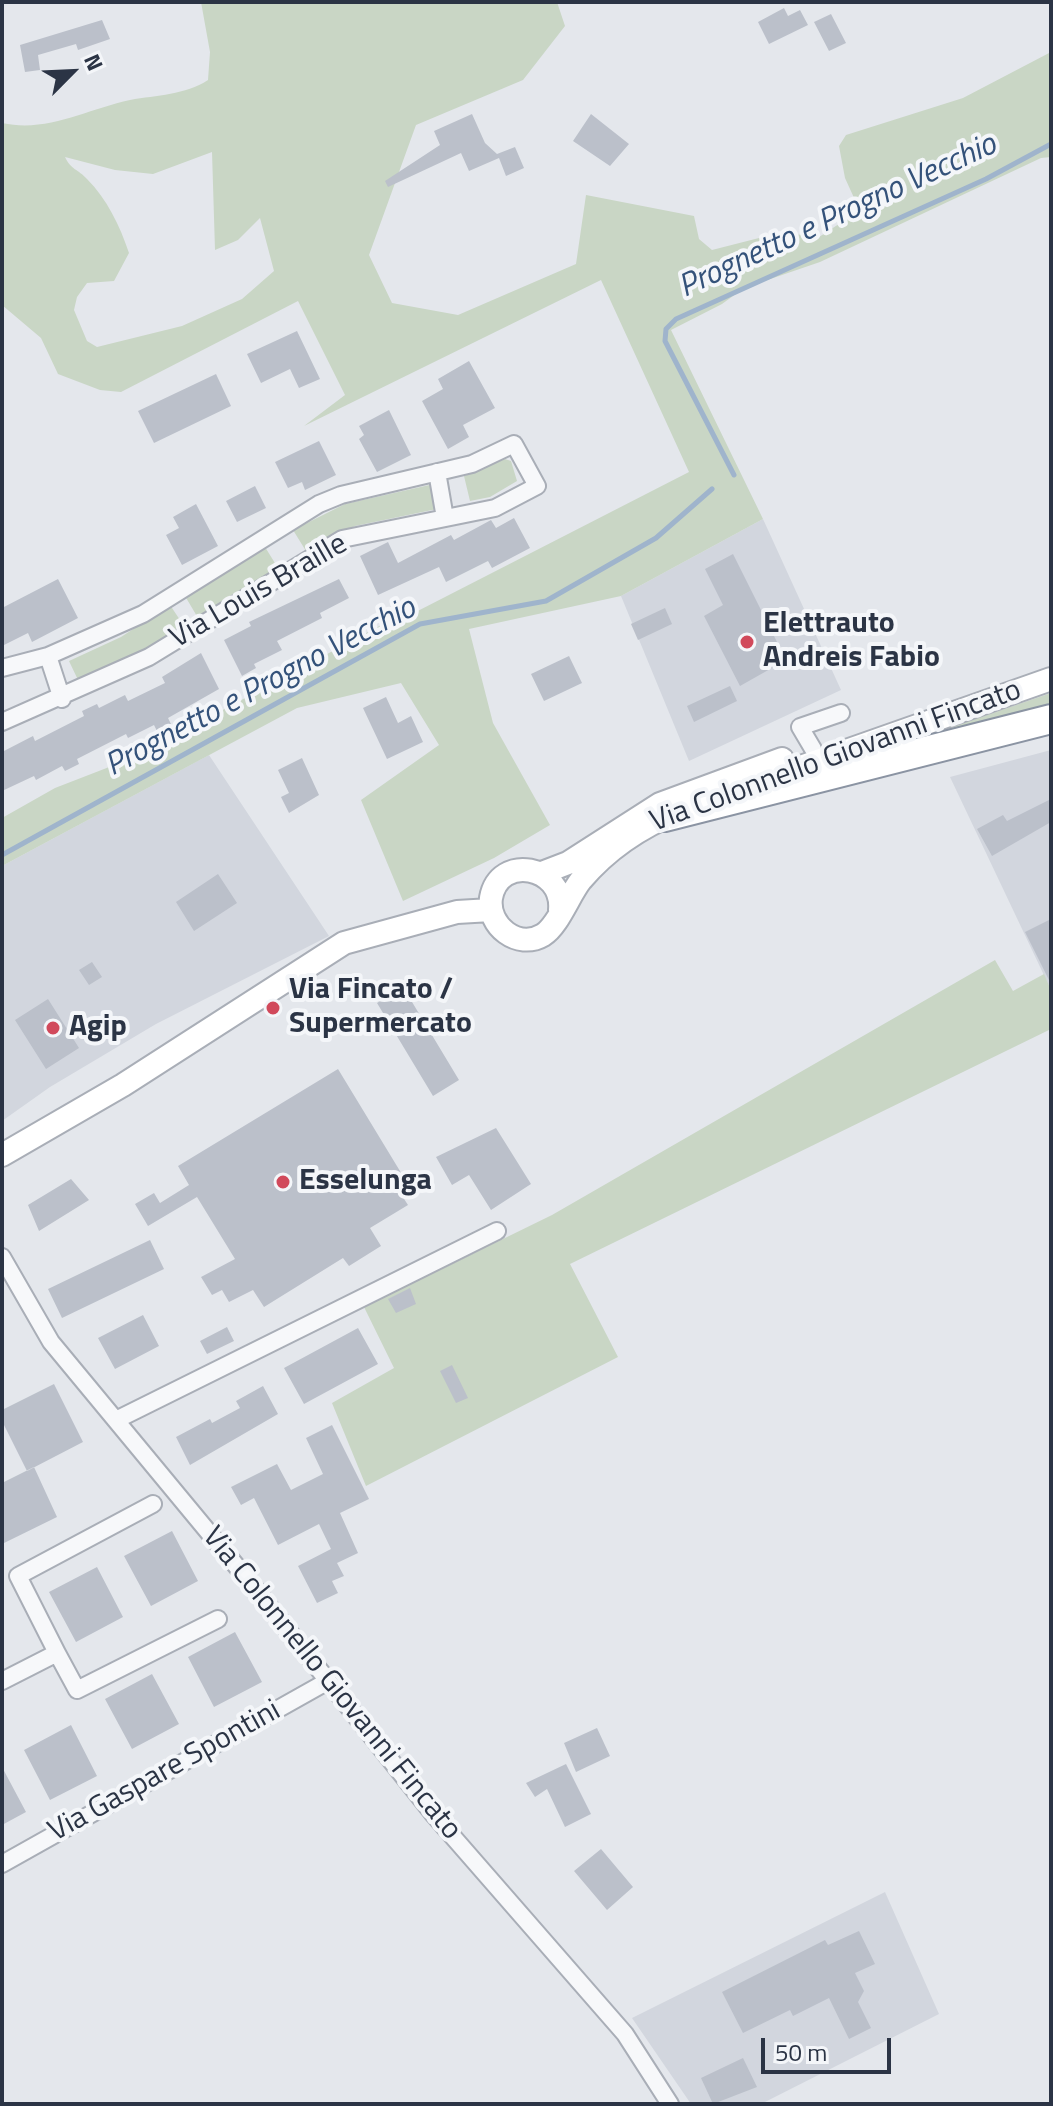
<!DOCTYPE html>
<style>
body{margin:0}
#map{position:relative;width:1053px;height:2106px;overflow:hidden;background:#e4e7ec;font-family:"Titillium Web",sans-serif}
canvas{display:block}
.frame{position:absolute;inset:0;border:4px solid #2b3445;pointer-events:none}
.north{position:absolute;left:32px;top:32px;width:80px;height:80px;-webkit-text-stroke:6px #f4f6f9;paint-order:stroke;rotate:66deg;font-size:22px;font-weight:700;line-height:32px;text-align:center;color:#2b3445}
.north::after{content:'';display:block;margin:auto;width:28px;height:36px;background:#2b3445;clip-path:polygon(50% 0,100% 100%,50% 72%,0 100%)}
.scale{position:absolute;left:761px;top:2038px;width:130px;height:36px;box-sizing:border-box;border:4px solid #2b3445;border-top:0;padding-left:10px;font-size:24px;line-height:28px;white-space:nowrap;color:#2b3445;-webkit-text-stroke:6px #f4f6f9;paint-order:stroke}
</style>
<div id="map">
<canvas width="1053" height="2106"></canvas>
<div class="frame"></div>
<div class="north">N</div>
<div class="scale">50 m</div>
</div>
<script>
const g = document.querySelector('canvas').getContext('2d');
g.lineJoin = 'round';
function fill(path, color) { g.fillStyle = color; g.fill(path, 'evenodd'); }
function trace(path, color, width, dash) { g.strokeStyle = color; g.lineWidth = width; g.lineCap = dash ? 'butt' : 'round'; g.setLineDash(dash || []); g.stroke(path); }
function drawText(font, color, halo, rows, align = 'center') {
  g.font = font + ' "Titillium Web",sans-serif'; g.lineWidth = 8; g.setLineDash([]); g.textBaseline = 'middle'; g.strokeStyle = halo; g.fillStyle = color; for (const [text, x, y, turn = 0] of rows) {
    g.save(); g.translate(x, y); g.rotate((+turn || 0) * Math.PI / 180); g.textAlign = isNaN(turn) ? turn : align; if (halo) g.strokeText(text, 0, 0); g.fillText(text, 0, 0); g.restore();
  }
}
const built = new Path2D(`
 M763,519L841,690L689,761L621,596Z
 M1051,750V990L950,777Z
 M209,755L329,936L156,1024L50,1087L2,1121V866Z
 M885,1892L939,2014L761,2104H691L632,2018Z`);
const green = new Path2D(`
 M201,2H557L565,26L523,80L416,125L369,255L392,303L458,315L576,264L586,195L694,216L699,239L712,250L759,238L794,234L819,237L842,222L855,200L845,178L839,146L846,135L963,98L1051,52V157L1041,158L820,262L744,288L722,304L671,330L763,519L621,596L469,629L493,723L550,825L494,858L403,901L361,800L439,745L401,683L297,708L2,866V818L55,788L135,757L385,623L406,617L689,472L601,280L304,426L345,395L298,301L121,392L100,390L58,374L41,338L2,305V123C48,133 87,109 130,100C157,95 185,95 208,80L210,52ZM212,152L215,250L238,240L260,218L274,271L242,299L182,326L97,347L87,341L74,310L77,297L87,283L114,281L129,253C120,226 107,199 87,179C78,169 71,170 65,157L115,170L153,174Z
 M505,459L511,461L517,481L490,497L470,501L464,476Z
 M434,484L437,509L355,526L306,551L293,530L345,504Z
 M265,547L278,568L198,618L185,596Z
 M170,605L184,626L136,658L79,682L69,661L121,637Z
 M1051,693V712L862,758Z
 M995,960L1013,991L1044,974L1051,990V1029L570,1264L618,1357L366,1486L332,1403L394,1368L364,1307L552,1215Z`);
const stream = new Path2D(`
 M734,475L665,341L666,329L676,319L986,179L1051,144
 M2,855L420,624L546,601L656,538L712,489`);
const building = new Path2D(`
 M784,8L788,16L800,10L808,25L769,44L758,22Z
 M831,14L846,43L829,51L814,22Z
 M102,20L110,39L78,50L76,44L38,55L40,70L25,72L20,45Z
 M472,114L485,143L497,154L515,147L524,168L506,176L499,158L469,171L461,153L388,187L385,181L440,145L434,131Z
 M591,114L629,144L610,166L573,141Z
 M297,331L320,379L299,388L290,369L261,383L247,354Z
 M469,361L495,408L463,425L469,437L448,449L422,401L443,389L438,379Z
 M216,374L231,406L154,443L138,411Z
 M389,410L411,455L377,472L359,439L364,435L359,426Z
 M319,441L336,475L305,490L302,482L288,488L275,462Z
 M255,486L266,508L237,522L226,501Z
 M196,504L218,546L182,565L166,535L179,528L173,517Z
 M514,518L530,548L492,568L488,561L446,582L439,567L378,595L360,556L388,542L398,563L451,535L454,540L491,520L496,528Z
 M733,554L786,660L740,686L704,616L723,605L705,569Z
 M58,579L78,618L32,642L28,633L2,646V608Z
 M339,579L349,598L320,613L322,618L277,641L282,650L254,664L256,668L242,676L224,640L251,626L249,622Z
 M665,608L672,624L638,640L631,624Z
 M201,653L219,689L168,718L171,724L157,731L154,725L128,738L126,734L77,759L79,764L65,771L62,766L36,780L34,776L2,791V752L33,736L35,741L84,716L82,711L97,704L99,708L125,695L128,701L165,683L162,677Z
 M569,656L582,683L544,701L531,674Z
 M730,686L737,701L694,722L687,706Z
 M386,697L398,723L411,716L423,742L387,759L363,708Z
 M302,758L319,795L289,813L281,797L289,793L278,770Z
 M1051,799V822L992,856L977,829L1003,815L1007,821Z
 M218,874L237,903L194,931L176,902Z
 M1051,919V984L1025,932Z
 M92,962L102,977L89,985L79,970Z
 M403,987L459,1080L433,1096L377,1003Z
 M48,999L79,1048L46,1069L15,1020Z
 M338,1069L403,1176L393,1182L408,1205L370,1228L381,1246L349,1266L343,1258L264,1307L253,1290L229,1302L222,1290L212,1295L201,1277L235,1259L197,1197L148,1226L135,1204L154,1193L160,1203L189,1185L178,1166Z
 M496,1128L531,1184L491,1210L469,1175L452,1185L436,1157Z
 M71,1179L89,1200L39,1231L28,1205Z
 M150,1240L164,1269L62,1318L48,1289Z
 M410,1288L416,1304L396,1313L388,1299Z
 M143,1315L159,1346L115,1369L98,1338Z
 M227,1327L234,1341L207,1354L200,1341Z
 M358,1328L378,1364L304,1404L284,1368Z
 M452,1365L468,1398L456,1403L440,1371Z
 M54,1384L83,1442L27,1471L2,1421V1410Z
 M263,1386L278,1414L190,1465L176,1437L210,1419L212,1423L240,1408L236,1401Z
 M332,1425L369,1499L340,1513L358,1553L337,1563L344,1576L332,1581L338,1593L317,1603L298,1566L331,1549L319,1524L278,1545L254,1498L241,1505L231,1487L277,1464L291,1490L323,1474L306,1438Z
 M34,1467L57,1517L2,1544V1483Z
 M172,1531L198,1581L151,1606L124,1556Z
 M97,1567L123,1617L76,1642L49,1592Z
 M235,1632L262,1682L214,1707L188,1657Z
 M152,1674L179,1724L132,1749L105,1699Z
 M71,1725L97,1776L50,1800L24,1750Z
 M597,1728L610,1756L576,1772L564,1743Z
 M566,1764L591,1814L565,1827L547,1789L535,1797L526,1783Z
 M2,1767L26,1812L2,1825Z
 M601,1849L633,1887L607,1910L574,1871Z
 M859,1931L875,1964L855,1973L864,1991L858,2002L871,2028L849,2039L829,1998L793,2016L790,2010L743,2033L722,1992L825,1940L828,1945Z
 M743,2058L757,2087L713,2104L701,2078Z`);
const street = new Path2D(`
 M437,472L445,518
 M48,656L62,699
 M2,668L48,656L143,614L319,504L341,495L472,464L514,444L537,486L495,508L342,539L149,657L2,722
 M813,749L800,727L841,713
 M2,1257L51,1342L253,1586L434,1815L625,2034L670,2104
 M116,1420L497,1231
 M57,1653L18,1576L153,1504
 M2,1681L57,1653L77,1690L218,1619
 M2,1864L328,1681`);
const secondary = new Path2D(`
 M764,780L1051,679
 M542,873L568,863L660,804L782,759
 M560,910C564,866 499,853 491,898C487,926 518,950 543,935C558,926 569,895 581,880C608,848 640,827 679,811
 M2,1155L123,1085L344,943L457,912L491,910`);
const highway = new Path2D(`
 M665,817L1051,719`);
const markers = [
 [747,642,8,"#d1495b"],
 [273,1008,8,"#d1495b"],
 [53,1028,8,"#d1495b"],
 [283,1182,8,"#d1495b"]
];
const streetNames = [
 ["Via Louis Braille",259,592,-30],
 ["Via Colonnello Giovanni Fincato",836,757,-20],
 ["Via Colonnello Giovanni Fincato",331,1684,51],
 ["Via Gaspare Spontini",165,1772,-29]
];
const poiNames = [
 ["Elettrauto",763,625],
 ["Andreis Fabio",763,659],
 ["Via Fincato /",289,991],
 ["Supermercato",289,1025],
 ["Agip",69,1028],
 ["Esselunga",299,1182]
];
const waterNames = [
 ["Prognetto e Progno Vecchio",838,217,-25],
 ["Prognetto e Progno Vecchio",261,688,-28]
];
fill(built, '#d2d6de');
fill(green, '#c9d6c5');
trace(stream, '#9fb4cc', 5);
fill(building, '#bbc0ca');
trace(street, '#a9aeb7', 20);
trace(secondary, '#a9aeb7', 26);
trace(highway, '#8b94a3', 32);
trace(street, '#f7f8fa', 16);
trace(secondary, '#fff', 22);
trace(highway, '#fff', 28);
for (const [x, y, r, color] of markers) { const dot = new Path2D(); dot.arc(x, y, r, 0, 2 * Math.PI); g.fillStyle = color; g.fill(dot); trace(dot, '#f4f6f9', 3); }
drawText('30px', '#2b3445', '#f4f6f9', streetNames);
drawText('bold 30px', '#2b3445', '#f4f6f9', poiNames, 'left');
drawText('italic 32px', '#34527a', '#f4f6f9', waterNames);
</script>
